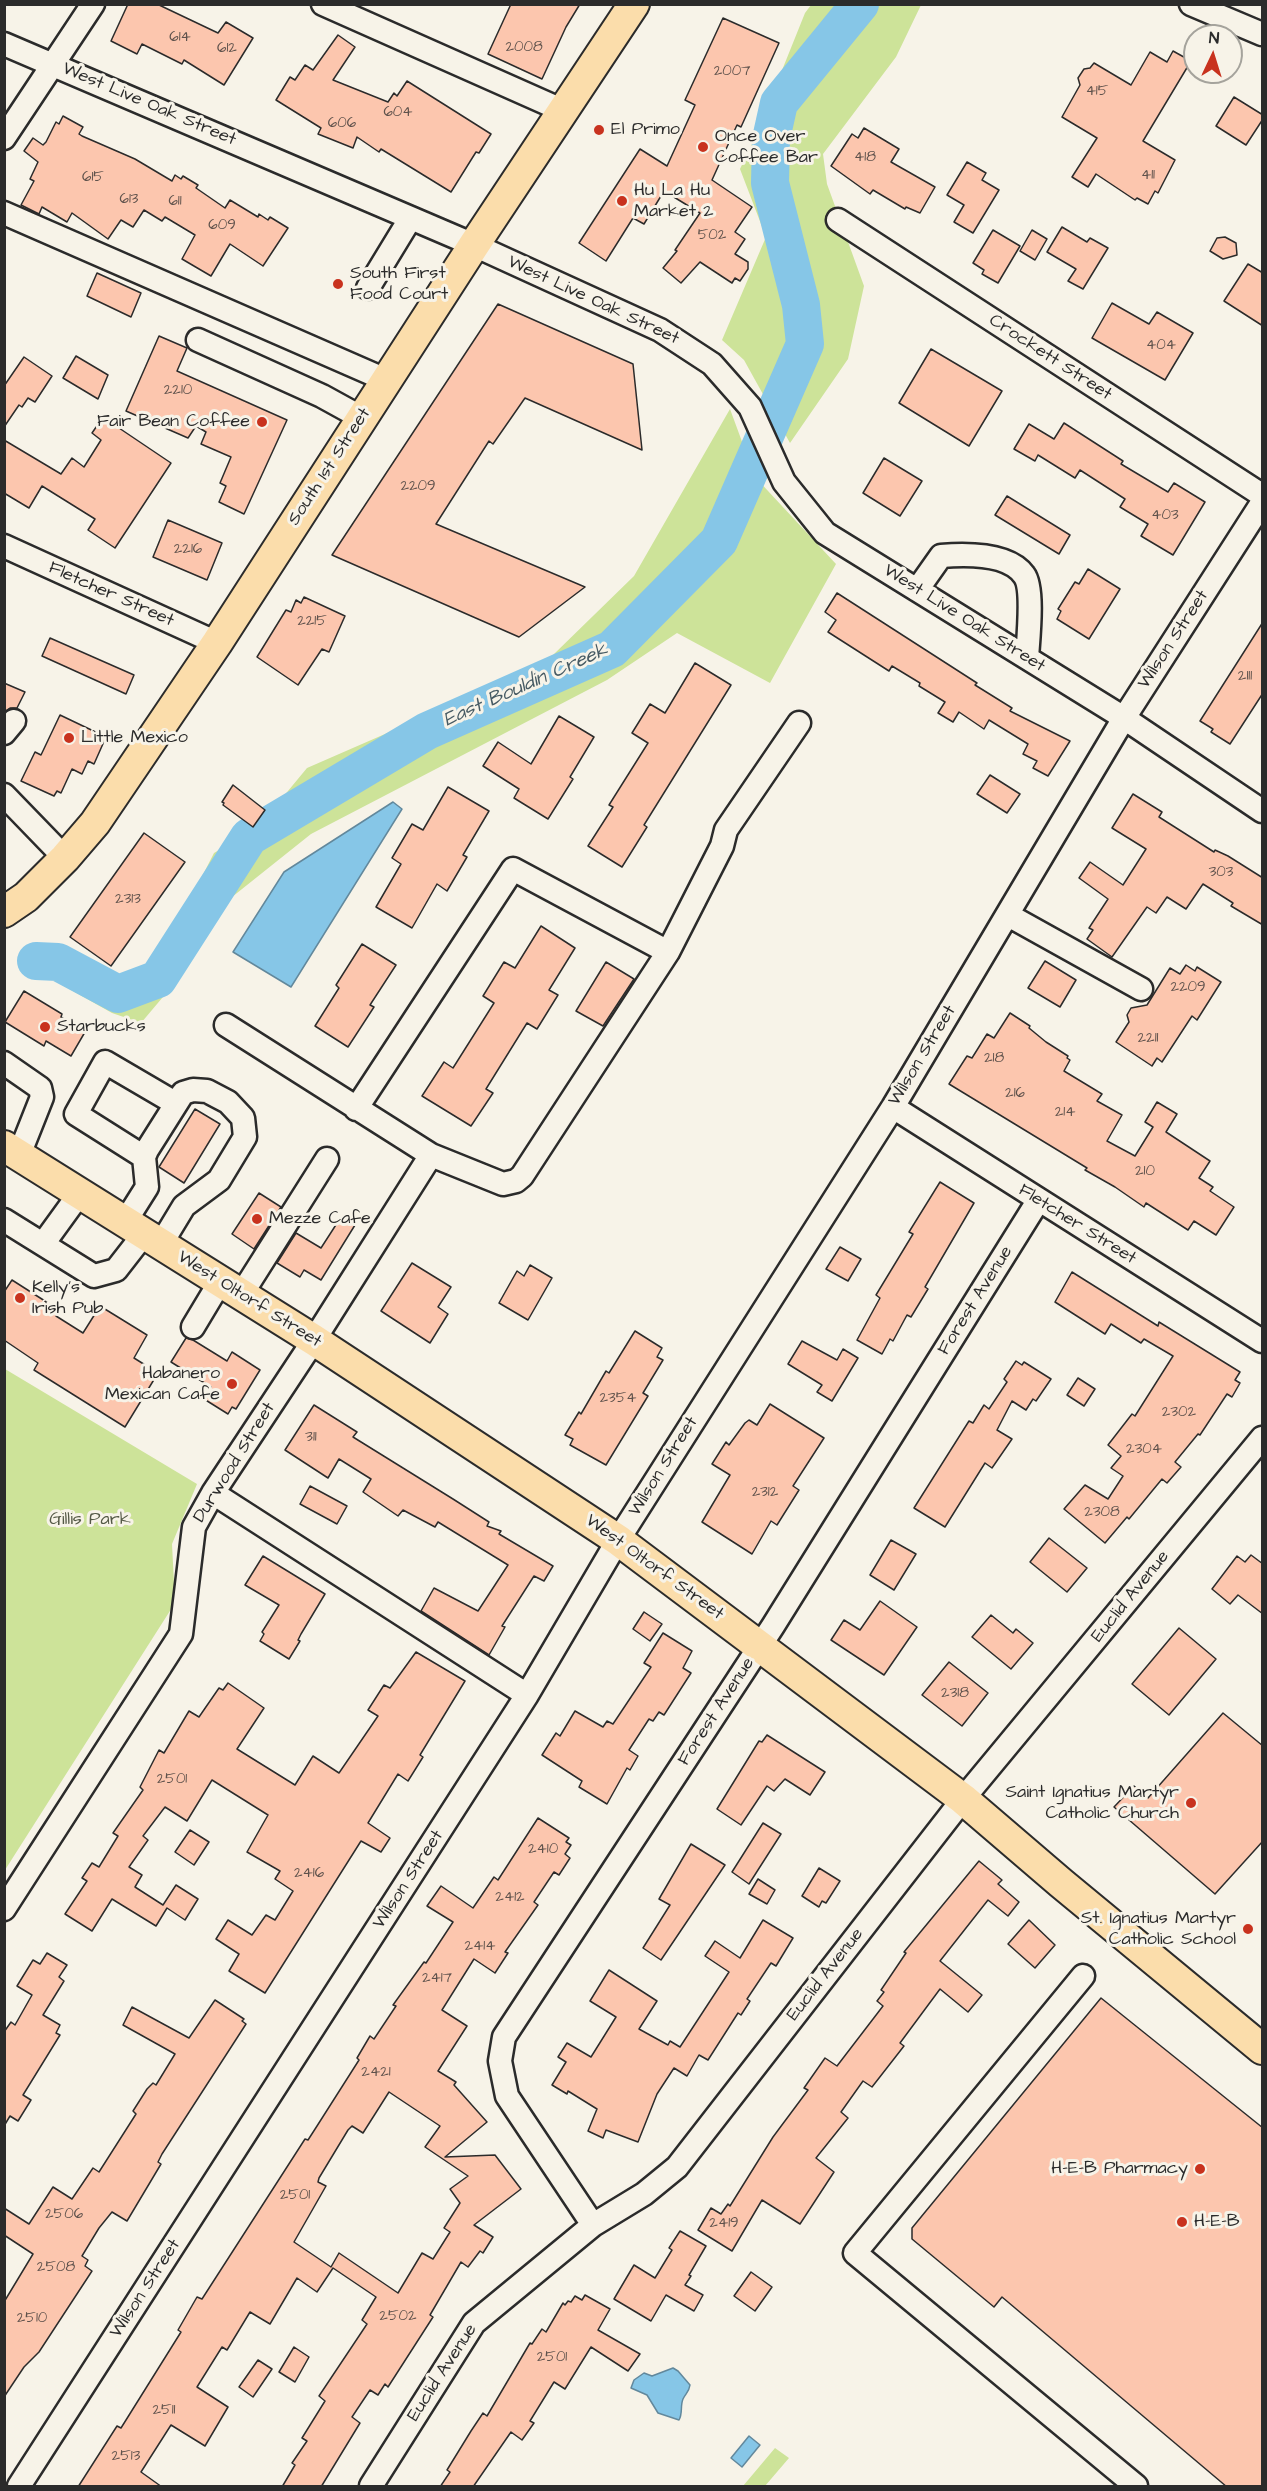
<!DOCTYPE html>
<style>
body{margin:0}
#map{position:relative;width:1267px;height:2491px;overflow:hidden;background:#f7f3e8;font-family:"Architects Daughter",sans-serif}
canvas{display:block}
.frame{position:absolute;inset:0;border:6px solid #2b2b2b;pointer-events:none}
.north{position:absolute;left:1183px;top:24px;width:60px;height:60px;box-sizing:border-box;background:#f7f3e8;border:2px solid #a5a39c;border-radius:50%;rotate:4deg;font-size:16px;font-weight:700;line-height:24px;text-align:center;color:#2b2b2b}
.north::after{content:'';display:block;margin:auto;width:21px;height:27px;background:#c8321e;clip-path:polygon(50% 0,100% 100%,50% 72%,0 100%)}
</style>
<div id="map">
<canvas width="1267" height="2491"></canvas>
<div class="frame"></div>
<div class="north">N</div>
</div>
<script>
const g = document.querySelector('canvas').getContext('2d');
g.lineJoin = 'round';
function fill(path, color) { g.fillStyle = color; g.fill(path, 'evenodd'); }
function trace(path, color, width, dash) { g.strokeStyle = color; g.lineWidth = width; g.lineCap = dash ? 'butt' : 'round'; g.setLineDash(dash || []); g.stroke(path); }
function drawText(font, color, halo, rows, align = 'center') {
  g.font = font + ' "Architects Daughter",sans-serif'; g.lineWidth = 6; g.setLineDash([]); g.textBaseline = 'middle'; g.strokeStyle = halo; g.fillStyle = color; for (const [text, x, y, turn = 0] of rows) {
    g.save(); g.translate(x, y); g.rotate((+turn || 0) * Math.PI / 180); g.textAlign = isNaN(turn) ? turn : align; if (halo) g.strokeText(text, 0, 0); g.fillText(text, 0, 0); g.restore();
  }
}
const green = new Path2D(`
 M811,5H921L896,57L823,154L827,184L864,286L848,359L790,443L744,360L722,340L766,237L740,169L756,135L805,13Z
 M730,409L755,477L836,564L770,683L677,633L607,680L311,834L227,901L168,991L141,1023L112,1013L39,972L70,962C100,977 123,995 154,971L214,853L259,826L307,768L511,679L553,655L634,576Z
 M5,1369L197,1484L172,1544L175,1603L5,1870Z
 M775,2448L789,2458L765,2486H743Z`);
const water = new Path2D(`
 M393,802L402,809L291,987L233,952L284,872Z
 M673,2368L678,2371L690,2385C689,2392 686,2393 683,2399C680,2406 683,2413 679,2420L658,2413L647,2395L631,2388L634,2380L644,2373L652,2376Z
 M749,2436L760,2445L742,2467L731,2458Z`);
const river = new Path2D(`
 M36,961L58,962L118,994L158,979L249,837L427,731L612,649L719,541L805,344L801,305L770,183L771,139L779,103L860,4`);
const building = new Path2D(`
 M128,4H157L218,33L226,22L253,38L224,85L184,60L182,64L142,44L137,54L111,41Z
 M511,4H580L566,27L542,79L488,54Z
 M723,18L779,43L741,127L737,125L712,180L752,207L735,232L745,239L735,254L748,262V269L740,281L735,278L732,283L700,262L681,283L663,268L677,251L675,250L700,213L664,191L644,224L633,218L606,261L579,243L640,149L667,166L695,105L685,100Z
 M338,35L355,47L333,80L388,102L394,93L397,96L407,81L491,134L479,153L476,152L451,192L381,149L379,152L357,137L353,148L318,134L321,128L276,100L290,77L295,80L305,65L313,70Z
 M1173,51L1191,61L1143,141L1175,160L1158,193L1155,191L1148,204L1137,198L1135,200L1096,174L1088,187L1072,177L1097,138L1062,117L1080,85L1078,78L1084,69L1090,68L1094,63L1131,85L1150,52L1167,62Z
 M1234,97L1263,115V119L1246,145L1216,126Z
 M63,116L83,127L79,134L82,136L135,159L172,181L175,175L181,179L183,176L198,185L196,188L225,208L230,200L258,217L259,214L268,220L270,217L288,228L263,266L230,244L211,276L182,259L195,235L165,217L162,221L144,210L133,227L121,220L108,239L72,213L67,222L42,207L39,214L21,205L34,181L30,179L38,162L24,151L33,138L43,145L46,142L56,122L59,124Z
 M864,128L899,149L891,162L935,187L920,213L906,207L905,209L873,190L870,194L831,166L852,134L858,138Z
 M967,162L986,173L982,180L999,190L973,233L954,222L964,205L947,195Z
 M1062,227L1087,242L1090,238L1108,248L1083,289L1068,281L1076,269L1047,252Z
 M993,230L1020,246L998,283L982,274L984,270L973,263Z
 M1032,230L1047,239L1035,260L1020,251Z
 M1225,237L1236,243L1237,255L1223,259L1210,251L1217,238Z
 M1248,264L1263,273V326L1224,301Z
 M97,273L141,293L131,317L87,296Z
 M1112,303L1149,324L1157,312L1193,333L1165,380L1092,338Z
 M498,304L633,364L642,450L525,398L493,444L489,441L436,524L585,587L519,637L332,555Z
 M159,336L187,348L177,371L287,420L244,514L219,502L226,486L220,483L231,457L201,444L206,432L196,426L188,438L126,411Z
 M931,349L1002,391L969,446L899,403Z
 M76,356L108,375L98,399L63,378Z
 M24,357L52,376L35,402L28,398L22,407L19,405L4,427V386Z
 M101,420L119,428L171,463L115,548L88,530L95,519L42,486L29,508L4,493V440L61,474L72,458L84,467L101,440L92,433Z
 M1064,423L1123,461L1121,464L1168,492L1174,483L1205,502L1173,555L1141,536L1148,524L1120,507L1125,499L1080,470L1075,478L1038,455L1035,461L1014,449L1029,424L1054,439Z
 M884,458L922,481L900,516L863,493Z
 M1007,496L1070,535L1059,554L995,515Z
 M168,520L222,543L207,580L153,557Z
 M1088,569L1120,589L1089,639L1057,619L1061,611L1058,609L1075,582L1079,584Z
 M837,593L977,683L975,685L1012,708L1010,711L1070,741L1048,776L1033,768L1037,761L1023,754L1028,744L989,720L984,729L959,712L953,722L938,713L945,702L919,686L920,683L892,666L889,671L828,632L836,620L825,612Z
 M304,597L345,616L329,652L322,649L298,685L257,657L286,610L291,612L296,600L301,603Z
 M1263,622V693L1230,744L1211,732L1213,729L1200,721Z
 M50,638L134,675L126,694L42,656Z
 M695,663L731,685L644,825L647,827L622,867L588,846L613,807L609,805L648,743L632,733L650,704L665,713Z
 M4,683L25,692L17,708H10L4,712Z
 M60,715L106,737L94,764L88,761L82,774L72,769L61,793L57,791L54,796L21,781L35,752L41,755Z
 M559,716L594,737L570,777L573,779L548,819L514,798L519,789L483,766L498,742L531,764Z
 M990,775L1020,794L1007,813L977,794Z
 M233,785L265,810L253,827L223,805L224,803L222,802Z
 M448,787L489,811L463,855L467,857L447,891L437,884L412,928L376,907L401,864L392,858L412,824L423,830Z
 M1133,794L1162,812L1159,817L1214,852L1215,850L1228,856L1263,878V925L1231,906L1233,903L1203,884L1186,909L1167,897L1156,913L1147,907L1112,957L1087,939L1093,930L1089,928L1108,899L1079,878L1090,862L1123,885L1146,849L1112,828Z
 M144,833L185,862L111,966L70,937Z
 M541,926L575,948L549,990L558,995L537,1029L527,1023L486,1089L493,1093L471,1126L422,1096L444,1062L453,1068L494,1003L483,996L504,962L515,968Z
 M362,944L396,965L370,1005L374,1007L348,1047L315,1026L339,988L336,985Z
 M1045,961L1076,980L1060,1007L1028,988Z
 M606,962L634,979L603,1026L576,1011Z
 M1186,965L1195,971L1197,967L1221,982L1197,1020L1192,1016L1162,1062L1157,1058L1152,1066L1116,1042L1129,1022L1127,1015L1131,1008L1147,1005L1170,968L1180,974Z
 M24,991L62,1014L61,1017L85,1032L71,1056L46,1041L44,1046L5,1022Z
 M1010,1013L1030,1026L1029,1028L1046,1042L1068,1056L1067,1058L1070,1060L1064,1071L1102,1094L1097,1101L1122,1115L1107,1141L1135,1156L1153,1127L1145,1122L1157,1102L1177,1114L1166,1132L1210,1161L1199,1178L1213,1187L1210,1191L1234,1207L1216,1235L1194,1221L1188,1230L1146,1203L1144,1207L1115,1187L1085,1170L1087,1168L949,1084L967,1056L972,1058L987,1034L994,1038Z
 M195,1109L220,1124L184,1183L159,1167Z
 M940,1182L974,1203L925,1287L928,1289L911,1317L907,1315L893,1341L890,1339L882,1354L857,1340L880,1298L876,1295L913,1234L909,1232Z
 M259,1193L281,1207L254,1249L232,1234Z
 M341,1217L355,1225L321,1280L304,1270L300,1277L277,1263L296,1233L321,1248Z
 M840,1247L861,1259L848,1281L826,1269Z
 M412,1263L451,1287L438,1307L448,1314L430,1343L381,1311Z
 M530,1265L552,1278L528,1320L499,1303L517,1271L524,1276Z
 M1072,1272L1158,1326L1159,1322L1240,1372L1235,1380L1240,1383L1232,1397L1227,1394L1200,1435L1198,1434L1175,1462L1181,1467L1167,1483L1162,1479L1129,1519L1127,1517L1105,1543L1064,1509L1085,1485L1108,1499L1123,1476L1111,1468L1121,1456L1108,1445L1132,1414L1135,1416L1173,1356L1144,1339L1141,1343L1111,1324L1105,1334L1055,1302Z
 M12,1280L59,1310L56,1316L83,1333L100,1306L147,1335L134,1358L158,1373L125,1427L34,1370L38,1363L4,1340V1292Z
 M635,1331L662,1348L657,1357L663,1360L643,1393L648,1396L606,1465L570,1445L573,1439L565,1435L579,1412L581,1414L606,1371L609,1373Z
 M186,1338L193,1340L227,1361L232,1352L260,1370L236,1409L232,1407L228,1414L204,1399L211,1387L171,1362Z
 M802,1341L837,1360L843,1349L858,1358L832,1401L817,1392L822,1385L788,1364Z
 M1016,1361L1022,1365L1024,1362L1051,1379L1036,1401L1033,1399L1026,1410L1012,1401L997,1430L1012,1439L992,1468L985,1463L945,1527L914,1508L969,1421L973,1423L984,1405L989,1409L1007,1382L1004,1379Z
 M1078,1378L1095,1389L1084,1406L1067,1395Z
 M770,1404L824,1438L793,1486L799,1490L777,1525L771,1521L752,1554L702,1522L730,1475L712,1464L726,1442L729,1445L745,1423L749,1420L757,1425Z
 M314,1405L357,1432L353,1437L453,1499L489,1522L487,1526L501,1531L499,1534L553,1566L544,1581L534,1576L502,1626L505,1627L489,1655L421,1611L434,1588L478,1611L508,1565L438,1522L435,1527L403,1510L398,1516L363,1492L371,1479L339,1459L328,1478L285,1450Z
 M310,1486L347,1506L337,1524L300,1504Z
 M1049,1538L1087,1568L1067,1592L1030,1562Z
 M891,1540L916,1554L894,1590L870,1575Z
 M1251,1555L1263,1564V1614L1238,1595L1230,1604L1212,1589L1237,1556L1245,1562Z
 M263,1556L325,1594L301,1634L298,1640L300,1641L289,1659L260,1641L264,1634L262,1632L279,1605L245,1585Z
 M880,1601L917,1627L884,1675L831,1640L844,1620L860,1630Z
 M644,1612L662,1624L650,1641L633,1629Z
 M991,1615L1013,1633L1016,1629L1033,1643L1011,1669L972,1637Z
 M1179,1628L1216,1659L1169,1715L1132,1684Z
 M663,1633L692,1651L683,1668L691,1673L664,1715L659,1712L653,1721L649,1719L629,1750L638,1756L630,1770L627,1768L607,1804L579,1787L582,1781L542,1755L556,1733L560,1736L575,1711L603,1727L607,1721L613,1724L651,1667L644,1663Z
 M416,1652L465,1681L420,1755L423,1757L408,1781L398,1774L368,1823L390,1838L381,1852L361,1841L265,1993L229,1971L239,1954L216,1939L228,1920L252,1935L266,1915L275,1920L293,1891L275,1879L280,1871L247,1852L268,1815L212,1780L187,1821L165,1807L143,1836L148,1840L129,1867L142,1875L135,1887L163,1905L176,1885L198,1899L185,1920L167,1908L156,1926L112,1899L92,1931L65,1914L87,1881L82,1878L92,1863L99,1867L118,1836L113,1833L143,1790L140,1787L159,1750L164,1753L189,1711L199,1717L219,1688L223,1690L228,1683L264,1708L237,1749L295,1785L313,1756L339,1773L378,1716L368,1710L384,1685L390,1688Z
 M949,1662L988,1693L962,1726L922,1695Z
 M1223,1713L1263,1746V1841L1215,1894L1114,1807L1134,1786L1148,1798Z
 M767,1735L825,1772L810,1795L785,1779L774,1791L767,1786L741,1825L717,1809L759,1741L762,1742Z
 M538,1818L569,1838L566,1842L571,1845L565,1854L570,1858L559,1875L554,1872L534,1902L538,1905L505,1952L508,1953L495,1973L474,1959L442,2010L467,2026L438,2071L456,2082L454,2085L487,2122L445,2157L495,2155L521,2189L474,2225L493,2237L483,2253L480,2251L468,2267L461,2262L430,2315L433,2317L388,2387L385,2384L378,2395L370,2390L352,2417L360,2423L321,2487H282L295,2465L292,2463L307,2441L302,2438L325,2401L319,2396L367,2324L362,2320L376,2297L333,2268L317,2292L297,2278L270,2324L250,2312L227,2350L222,2347L197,2387L228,2407L205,2446L171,2425L141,2472L162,2487H78L117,2426L121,2428L181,2332L178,2330L197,2297L202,2299L305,2139L308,2140L317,2126L359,2060L357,2058L370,2036L374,2039L396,2006L393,2005L424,1962L426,1963L453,1922L427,1906L441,1886L473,1908L494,1877L498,1880ZM389,2092L440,2126L425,2147L468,2176L450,2189L460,2203L444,2228L450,2232L433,2259L422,2253L398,2293L339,2253L331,2267L294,2242L326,2186L318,2182L319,2178L348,2130L352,2126L363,2133Z
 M763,1823L781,1834L749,1884L732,1872Z
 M190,1830L209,1842L194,1865L175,1852Z
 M691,1844L725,1865L661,1960L643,1948L670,1905L659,1899Z
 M979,1861L1002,1880L998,1884L1019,1902L1008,1916L988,1900L940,1961L982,1995L968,2012L940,1989L900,2043L904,2046L872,2087L863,2081L841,2112L848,2118L816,2158L834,2172L800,2224L762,2200L732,2251L698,2230L711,2208L721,2214L728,2204L730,2206L773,2137L808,2090L804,2088L825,2058L837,2066L883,2006L877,2001L884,1992L881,1990L906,1953L904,1952Z
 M819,1868L840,1881L826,1903L822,1901L819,1907L802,1896Z
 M758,1879L775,1890L767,1904L749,1894Z
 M763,1920L793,1938L776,1966L771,1963L747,1999L750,2001L741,2015L738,2013L708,2060L699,2055L687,2076L674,2068L657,2094L638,2142L606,2130L603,2138L588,2131L597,2109L568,2091L567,2094L552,2085L566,2062L558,2057L567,2043L591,2057L616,2017L590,2001L609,1970L657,2001L639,2029L668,2045L670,2041L680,2047L729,1972L705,1956L715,1941L740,1958Z
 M1029,1920L1055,1945L1035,1968L1008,1944Z
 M47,1953L67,1965L59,1977L64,1981L43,2015L60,2025L56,2033L60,2035L23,2095L31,2100L18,2121L10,2116L4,2126V2032L11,2022L15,2025L32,1995L17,1986L33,1960L40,1964Z
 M1101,1998L1263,2128V2487H1227L1002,2297L994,2307L912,2239V2228Z
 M215,2000L244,2019L242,2021L246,2024L162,2154L158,2162L161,2164L127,2221L112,2212L99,2228L82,2256L88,2260L85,2266L92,2271L39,2352L24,2367L4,2397V2302L33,2254L4,2235V2208L29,2224L53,2187L72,2199L93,2168L99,2172L136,2114L133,2111L147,2089L153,2083L156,2085L175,2054L123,2025L132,2007L189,2038Z
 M680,2231L706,2246L689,2275L691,2276L685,2285L703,2295L694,2311L666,2295L651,2321L614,2299L634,2265L655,2278L672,2250L669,2248Z
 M751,2272L772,2287L755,2311L734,2296Z
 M585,2295L610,2309L598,2330L640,2354L628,2371L591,2347L565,2389L554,2382L530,2421L534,2423L522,2440L511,2432L473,2487H440L450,2472L447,2470L471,2431L483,2413L487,2416L530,2343L532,2344L542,2329L546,2332L563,2303L565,2305L568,2301L571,2302L575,2296L582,2300Z
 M294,2347L309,2357L295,2382L279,2372Z
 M258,2360L272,2369L253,2397L239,2387Z`);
const minor = new Path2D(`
 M323,4L564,111
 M1191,4L1262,34
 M4,44L474,245L660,330L712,364L750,407L784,482L825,533L1124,718L1262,811
 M4,138L93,4
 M4,213L386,380
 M838,220L1262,495
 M368,288L410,219
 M198,340L322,396L362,418
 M4,546L217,643
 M917,590L941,556C966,554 1008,553 1024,575C1034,588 1028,641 1027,658
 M4,733L14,721
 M4,795L65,858
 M1008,915L1141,989
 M226,1025L431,1155L503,1184L516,1181L522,1176L668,952L722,846L726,830L799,723
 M4,1063L40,1088L42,1097L19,1155
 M893,1107L1262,1341
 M356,1109L513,869L668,952
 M144,1157L76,1114L105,1062L175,1103
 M4,1220L94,1276L116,1270L144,1234
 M125,1222L147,1187L144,1157L147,1150L183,1093L193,1090L207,1091L228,1102L243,1118L245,1137L219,1180L184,1206L161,1244
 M43,1244L80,1193
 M241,1295L327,1159
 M193,1327L220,1282
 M213,1493L527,1695
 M4,1909L181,1634L194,1527L213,1493L314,1340L431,1155
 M1083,1976L855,2253L1136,2486
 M593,2225L507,2096L500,2061L504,2037L773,1626L1038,1201
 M19,2486L527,1695L618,1540L893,1107L1124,718L1262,503
 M371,2486L474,2323L593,2225L644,2194L677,2167L963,1799L1262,1438`);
const major = new Path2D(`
 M4,912L26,897L65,858L95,823L217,643L474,245L634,4
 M4,1146L314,1340L618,1540L963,1799L1061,1883L1262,2049`);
const markers = [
 [599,130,6,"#c8321e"],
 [703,147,6,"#c8321e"],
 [622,201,6,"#c8321e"],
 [338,284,6,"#c8321e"],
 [262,422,6,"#c8321e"],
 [69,738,6,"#c8321e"],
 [45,1027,6,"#c8321e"],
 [257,1219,6,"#c8321e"],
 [20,1298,6,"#c8321e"],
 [232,1384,6,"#c8321e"],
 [1191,1803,6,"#c8321e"],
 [1248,1929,6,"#c8321e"],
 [1200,2169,6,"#c8321e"],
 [1182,2222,6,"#c8321e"]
];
const numberNames = [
 ["614",180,38],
 ["2008",524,48],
 ["612",227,49],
 ["2007",732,72],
 ["415",1097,92],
 ["604",398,113],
 ["606",342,124],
 ["418",865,158],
 ["411",1148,176],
 ["615",93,178],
 ["613",129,200],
 ["611",175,202],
 ["609",222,226],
 ["502",712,236],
 ["404",1161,346],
 ["2210",178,391],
 ["2209",418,487],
 ["403",1165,516],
 ["2216",188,550],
 ["2215",312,622],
 ["2111",1245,677],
 ["303",1221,873],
 ["2313",128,900],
 ["2209",1188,988],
 ["2211",1148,1039],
 ["218",994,1059],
 ["216",1015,1094],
 ["214",1065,1113],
 ["210",1145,1172],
 ["2354",618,1399],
 ["2302",1179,1413],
 ["311",311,1438],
 ["2304",1144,1450],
 ["2312",765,1493],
 ["2308",1102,1513],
 ["2318",955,1694],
 ["2501",172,1780],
 ["2410",543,1850],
 ["2416",309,1874],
 ["2412",510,1898],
 ["2414",480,1947],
 ["2417",437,1979],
 ["2421",376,2073],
 ["2501",295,2196],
 ["2506",64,2215],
 ["2419",724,2224],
 ["2508",56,2268],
 ["2502",398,2317],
 ["2510",32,2319],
 ["2501",552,2358],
 ["2511",164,2411],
 ["2513",126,2457]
];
const streetNames = [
 ["West Live Oak Street",149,105,23],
 ["West Live Oak Street",593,301,25],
 ["Crockett Street",1050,358,33],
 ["South 1st Street",330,467,-57],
 ["Fletcher Street",111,595,24],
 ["West Live Oak Street",964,619,32],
 ["Wilson Street",1174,640,-57],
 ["Wilson Street",923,1056,-59],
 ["Fletcher Street",1077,1225,32],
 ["West Oltorf Street",249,1300,32],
 ["Forest Avenue",976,1301,-58],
 ["Durwood Street",235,1463,-58],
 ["Wilson Street",664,1467,-58],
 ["West Oltorf Street",654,1568,36],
 ["Euclid Avenue",1131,1597,-51],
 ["Forest Avenue",717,1712,-57],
 ["Wilson Street",409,1880,-57],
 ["Euclid Avenue",826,1975,-52],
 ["Wilson Street",146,2289,-57],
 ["Euclid Avenue",443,2373,-57]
];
const poiNames = [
 ["El Primo",611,130],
 ["Once Over",715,137],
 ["Coffee Bar",715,158],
 ["Hu La Hu",634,191],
 ["Market 2",634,212],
 ["South First",350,274],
 ["Food Court",350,295],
 ["Fair Bean Coffee",250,422,"right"],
 ["Little Mexico",81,738],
 ["Starbucks",57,1027],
 ["Mezze Cafe",269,1219],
 ["Kelly's",32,1288],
 ["Irish Pub",32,1309],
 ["Habanero",220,1374,"right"],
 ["Mexican Cafe",220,1395,"right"],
 ["Saint Ignatius Martyr",1179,1793,"right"],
 ["Catholic Church",1179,1814,"right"],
 ["St. Ignatius Martyr",1236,1919,"right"],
 ["Catholic School",1236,1940,"right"],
 ["H-E-B Pharmacy",1188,2169,"right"],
 ["H-E-B",1194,2222]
];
const parkNames = [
 ["Gillis Park",90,1520]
];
const waterNames = [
 ["East Bouldin Creek",526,686,-24]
];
fill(green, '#cde399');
fill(water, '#86c6e7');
trace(water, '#62889c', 1.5);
trace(river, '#86c6e7', 38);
fill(building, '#fcc6ae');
trace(building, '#2b2b2b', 1.5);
trace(minor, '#2b2b2b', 27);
trace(major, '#2b2b2b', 34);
trace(minor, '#f7f3e8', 22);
trace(major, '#fbddab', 30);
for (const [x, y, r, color] of markers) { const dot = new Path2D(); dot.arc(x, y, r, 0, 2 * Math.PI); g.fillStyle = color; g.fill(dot); trace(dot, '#f7f3e8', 2); }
drawText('15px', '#5f524c', null, numberNames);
drawText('18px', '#2b2b2b', '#f7f3e8', streetNames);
drawText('18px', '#2b2b2b', '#f7f3e8', poiNames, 'left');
drawText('18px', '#545946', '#f7f3e8', parkNames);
drawText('italic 20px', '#465a63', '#f7f3e8', waterNames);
</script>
